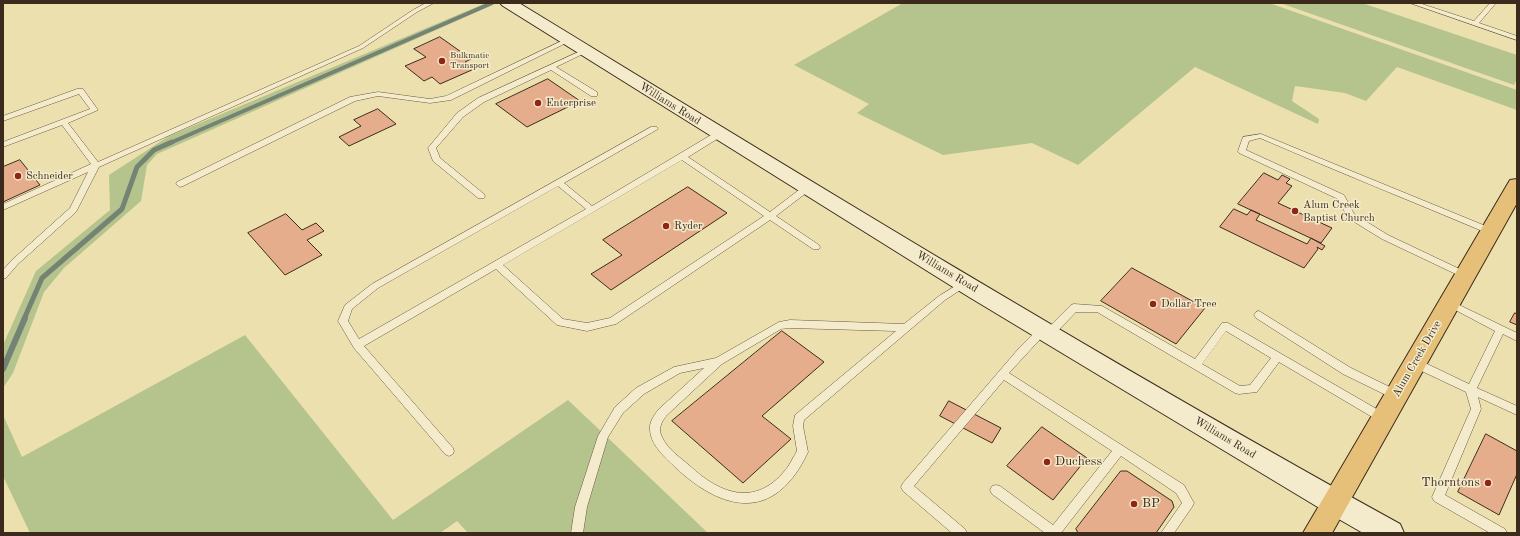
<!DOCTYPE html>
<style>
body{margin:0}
#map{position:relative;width:1520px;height:536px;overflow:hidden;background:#ede0af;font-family:"Old Standard TT",serif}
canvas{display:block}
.frame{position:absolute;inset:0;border:4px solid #3c2b1c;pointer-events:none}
</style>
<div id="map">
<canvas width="1520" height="536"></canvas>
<div class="frame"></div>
</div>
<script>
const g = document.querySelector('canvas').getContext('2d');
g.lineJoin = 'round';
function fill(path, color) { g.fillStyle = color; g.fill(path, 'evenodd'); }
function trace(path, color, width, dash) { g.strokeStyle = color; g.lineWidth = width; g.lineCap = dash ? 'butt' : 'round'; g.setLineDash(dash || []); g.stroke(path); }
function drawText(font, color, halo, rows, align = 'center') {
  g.font = font + ' "Old Standard TT",serif'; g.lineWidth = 3; g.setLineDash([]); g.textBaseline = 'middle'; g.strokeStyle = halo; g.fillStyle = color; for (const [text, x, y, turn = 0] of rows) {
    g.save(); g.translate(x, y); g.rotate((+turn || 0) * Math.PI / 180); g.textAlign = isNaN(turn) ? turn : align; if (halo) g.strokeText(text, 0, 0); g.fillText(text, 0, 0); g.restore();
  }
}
const green = new Path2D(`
 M486,3H497L157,154L147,165L141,201L64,268L44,292L13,373L3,388V345L36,271L110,210L109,175L169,136Z
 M903,3H1269L1517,90V110L1397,67L1366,101L1345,93L1295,86L1292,101L1319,119L1318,124L1195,67L1078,165L1032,143L943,155L857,113L869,104L794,65Z
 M1280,3H1362L1517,55V79L1514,85Z
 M245,335L393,520L568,400L708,533H468L457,521L440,533H30L3,476V415L22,457Z`);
const streamFar2 = new Path2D(`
 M170,143L492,3`);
const streamFar1 = new Path2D(`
 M24,319L42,278L122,209L137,167L154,150L172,142`);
const stream = new Path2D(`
 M3,369L25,318`);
const building = new Path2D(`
 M440,37L471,59L465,62L474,69L440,84L432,77L424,81L405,66L426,57L414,49Z
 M548,79L580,101L527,127L496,104Z
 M378,109L396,124L349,146L339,137L361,126L354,120Z
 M20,160L40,185L3,202V167Z
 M1264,173L1278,180L1282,175L1290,179L1286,183L1292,186L1278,203L1332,228L1321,243L1238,204Z
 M688,187L727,213L611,290L591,274L622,255L603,240Z
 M1234,209L1247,215L1251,210L1260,214L1256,220L1307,244L1311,238L1325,246L1322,250L1317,247L1318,249L1304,268L1220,227Z
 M286,214L302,230L316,223L324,231L307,240L322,255L285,275L248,233Z
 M1132,268L1205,308L1176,344L1101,301Z
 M1515,313L1517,314V325L1510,322Z
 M782,331L824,362L762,416L791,439L743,483L672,421Z
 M949,401L1001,428L992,443L940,416Z
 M1042,427L1087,458L1053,500L1007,466Z
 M1486,434L1517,451V474L1499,515L1458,492Z
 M1121,471H1127L1172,501L1174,507L1156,533H1078L1076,529Z`);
const lane = new Path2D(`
 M426,3H434L417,12L363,48L99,167L76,212L18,264L6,278L3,279V270L12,260L70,208L88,172L3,210V204L91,164L62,125L3,147V142L90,109L79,94L3,121V116L77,89H83L98,110L68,123L98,162L359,46L413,10Z
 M1410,3H1419L1474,21L1490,3H1496L1479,23L1517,36V40Z
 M568,38L571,40L570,41L451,100L430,103L378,96L355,101L183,186L180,187L176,184L177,182L350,97L378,92L430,99L446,96Z
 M585,49L588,51L587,52L556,67L597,92V96H591L551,70L484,102L463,117L436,148L440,158L484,194L485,196L484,198H478L433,161L428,148L457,113L478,98Z
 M651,127H657L658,129L564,183L592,206L716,132H722V136L688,157L770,212L804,186H810L811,188L810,190L776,216L819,245L820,247L819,249H813L770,220L616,324L587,331L557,325L496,269L364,346L453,448L454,451L453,454L449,456L445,454L354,348L338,321L345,305L372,284ZM682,160L764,216L610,318L587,323L563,319L503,265ZM558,186L586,209L359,339L348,321L352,309L378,288Z
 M1261,134L1493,229L1494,231L1490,234L1487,233C1411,201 1336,171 1260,138L1249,141L1246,150L1344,195L1354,214L1388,235L1468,273L1470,275L1465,278L1462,277L1382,239L1348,218L1338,199L1239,153L1238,151L1243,137Z
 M965,280L970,283L968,285L945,300L804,420L803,426L808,452C776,521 725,514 675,467C665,457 651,446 650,430C649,422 654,415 659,409L704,368L680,373L644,394L623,413L608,437L587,507L583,533H571L575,507L598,436L615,407L636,388L674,367L716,358L779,322L790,320L904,324L939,296ZM790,328L896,331L795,415L793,426L797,451C792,459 789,467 782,474C752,507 718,492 690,466C681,458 667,449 662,437C658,429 661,422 667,415L722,364L781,329Z
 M1449,300L1517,333V341L1503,334L1477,388L1517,406V415L1478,397L1481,409L1445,495L1505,529L1507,533H1490L1434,501L1432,497L1471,409L1466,392L1411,366L1410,363L1411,360L1415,359L1419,360L1469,384L1495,331L1446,305L1444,303L1446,301Z
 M1074,304L1102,306L1195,359L1222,323H1228L1387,415L1388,418L1387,421L1383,422L1379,421L1279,362L1257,392L1239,394L1235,393L1097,312H1076L1052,337L1049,338L1044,335L1009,373L1184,485L1194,503L1192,507L1174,533H1161L1182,503L1176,493L1121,456L1061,533H1045L992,494L990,490L992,486L996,485L1000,486L1053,525L1112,451L1004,380L914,486L965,529L967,533H952L903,491L901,487L903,483L1020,347L1040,327L1043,326L1047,329L1071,305ZM1226,331L1271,358L1250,385L1240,386L1202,364Z
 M1259,311L1351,368L1400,392L1401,395L1400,398L1396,399L1392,398L1343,374L1256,318L1254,315L1256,312Z`);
const secondary = new Path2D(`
 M500,3H519C810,181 1101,359 1400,524L1404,533H1363L1316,506L969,297L503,6Z`);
const primary = new Path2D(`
 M1517,179V203L1332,533H1303L1507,185L1510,180Z`);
const markers = [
 [442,61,4,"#8f2418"],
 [538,103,4,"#8f2418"],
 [18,176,4,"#8f2418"],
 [1295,211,4,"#8f2418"],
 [666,226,4,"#8f2418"],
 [1153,304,4,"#8f2418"],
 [1047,462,4,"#8f2418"],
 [1488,483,4,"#8f2418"],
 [1134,504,4,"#8f2418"]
];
const farPoinames = [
 ["Bulkmatic",450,56],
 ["Transport",450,66]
];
const poiNames = [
 ["Enterprise",546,103],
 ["Schneider",26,176],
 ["Alum Creek",1303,205],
 ["Baptist Church",1303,218],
 ["Ryder",674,226],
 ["Dollar Tree",1161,304]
];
const streetNames = [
 ["Williams Road",670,104,32],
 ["Williams Road",947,272,31],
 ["Alum Creek Drive",1417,359,-60],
 ["Williams Road",1225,438,31]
];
const nearPoinames = [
 ["Duchess",1055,462],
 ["Thorntons",1480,483,"right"],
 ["BP",1142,504]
];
fill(green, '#b5c38d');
trace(streamFar2, '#748373', 4);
trace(streamFar1, '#748373', 5);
trace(stream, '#748373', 6);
fill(building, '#e5ad8b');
trace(building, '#3c2b1c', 1);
trace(lane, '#685841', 1);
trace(secondary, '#3c2b1c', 2);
trace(primary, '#3c2b1c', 2);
fill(lane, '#f3ebcb');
fill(secondary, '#f3ebcb');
fill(primary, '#e6c078');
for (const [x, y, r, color] of markers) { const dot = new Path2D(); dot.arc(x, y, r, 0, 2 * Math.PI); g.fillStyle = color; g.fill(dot); trace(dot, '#f3ebcb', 1.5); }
drawText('9px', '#3c2b1c', '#f3ebcb', farPoinames, 'left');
drawText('11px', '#3c2b1c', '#f3ebcb', poiNames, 'left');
drawText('11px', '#3c2b1c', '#f3ebcb', streetNames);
drawText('13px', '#3c2b1c', '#f3ebcb', nearPoinames, 'left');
</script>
